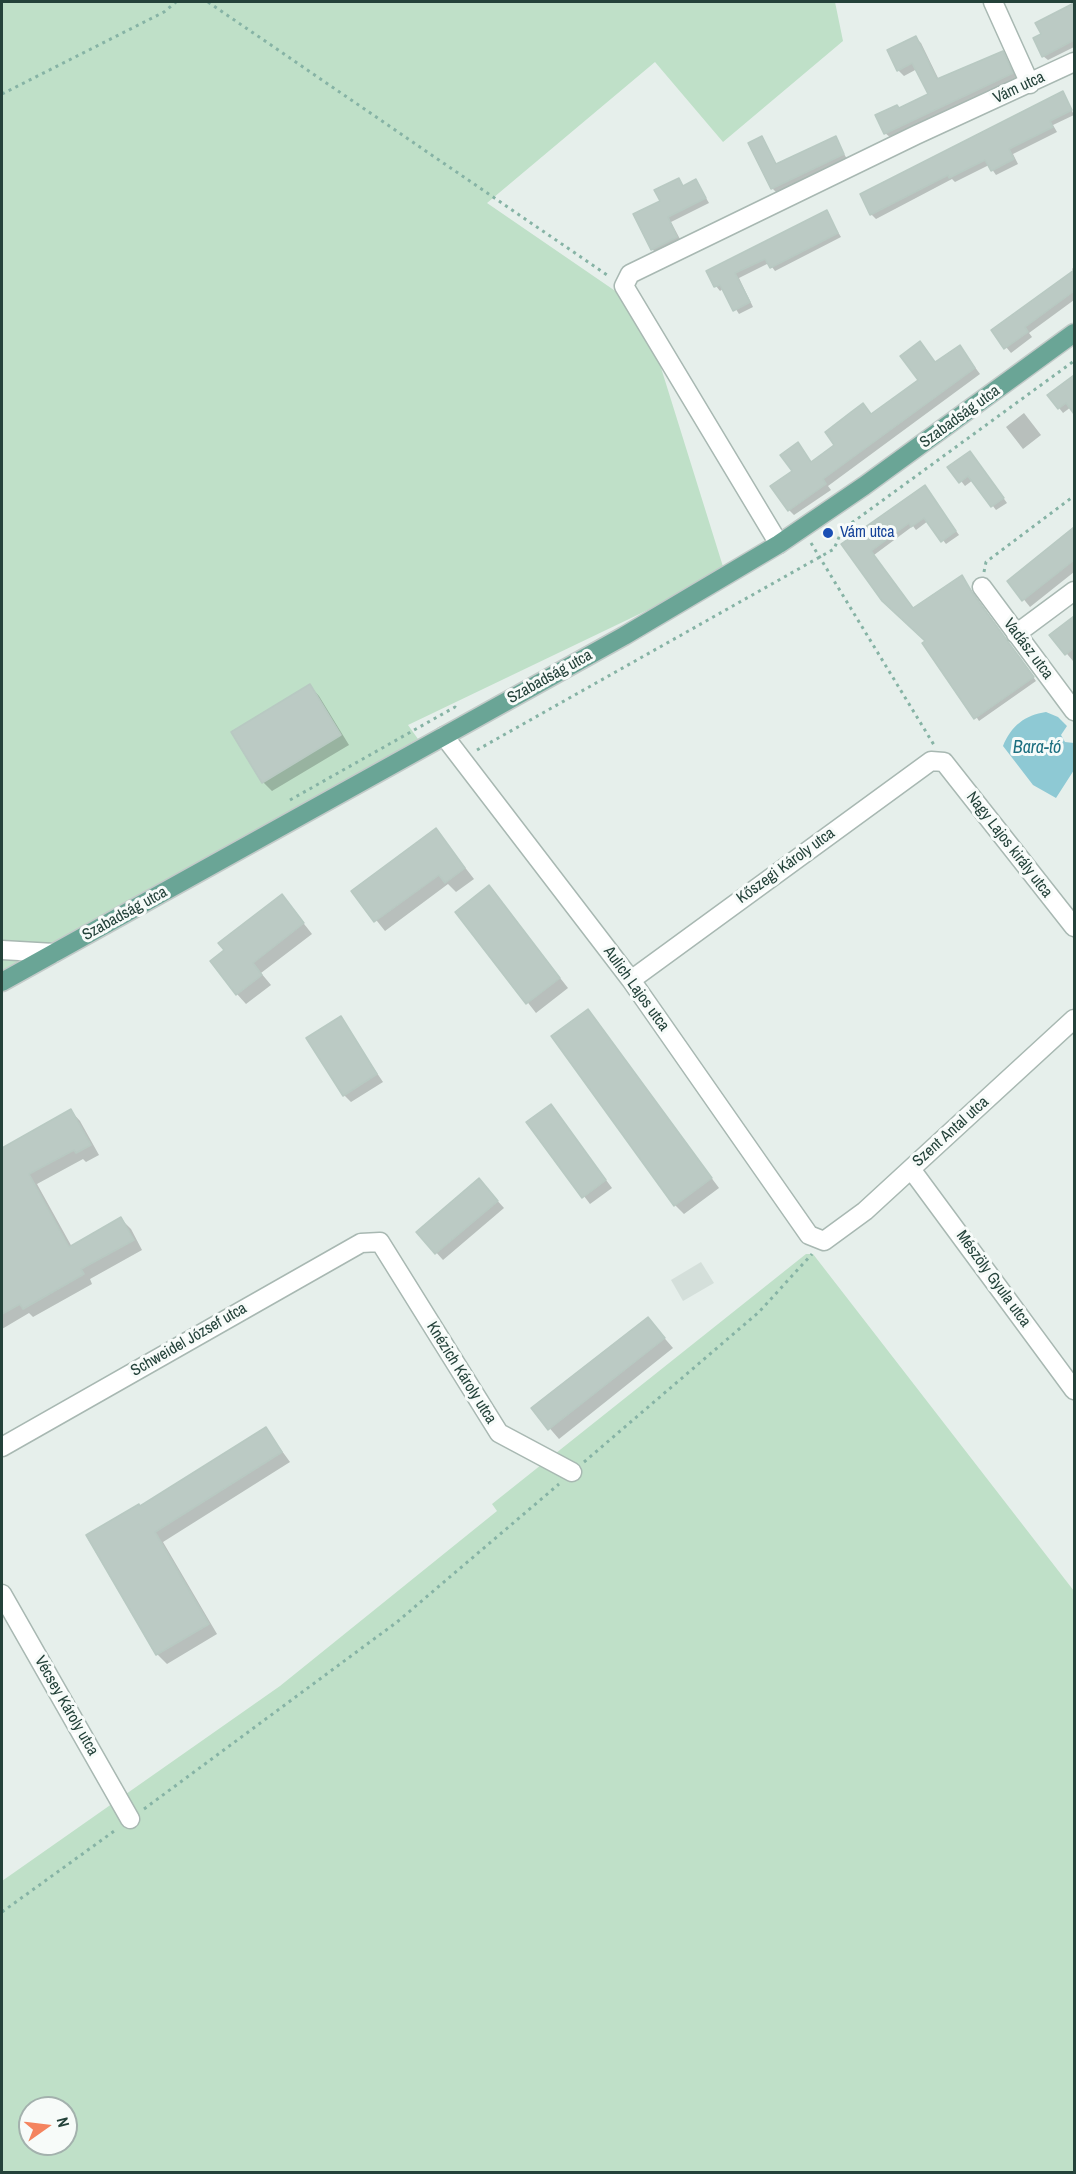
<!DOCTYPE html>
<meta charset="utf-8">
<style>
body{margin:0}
#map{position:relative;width:1076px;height:2174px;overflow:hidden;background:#e6efeb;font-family:"Archivo Narrow",sans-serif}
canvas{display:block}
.frame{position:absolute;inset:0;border:3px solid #24423a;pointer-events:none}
.north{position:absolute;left:18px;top:2096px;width:60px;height:60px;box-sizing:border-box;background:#f7fbf9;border:2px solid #a3b1ad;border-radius:50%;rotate:76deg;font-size:16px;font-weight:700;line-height:24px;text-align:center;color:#24423a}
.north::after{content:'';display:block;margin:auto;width:21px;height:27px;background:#f4845f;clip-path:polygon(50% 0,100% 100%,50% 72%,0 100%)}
</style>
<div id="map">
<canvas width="1076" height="2174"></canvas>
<div class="frame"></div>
<div class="north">N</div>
</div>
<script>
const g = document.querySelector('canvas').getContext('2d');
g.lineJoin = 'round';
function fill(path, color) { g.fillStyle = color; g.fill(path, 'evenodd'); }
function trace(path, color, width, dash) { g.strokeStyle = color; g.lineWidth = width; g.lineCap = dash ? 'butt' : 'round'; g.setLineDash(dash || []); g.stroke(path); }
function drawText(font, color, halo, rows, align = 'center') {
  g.font = font + ' "Archivo Narrow",sans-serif'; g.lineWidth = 6; g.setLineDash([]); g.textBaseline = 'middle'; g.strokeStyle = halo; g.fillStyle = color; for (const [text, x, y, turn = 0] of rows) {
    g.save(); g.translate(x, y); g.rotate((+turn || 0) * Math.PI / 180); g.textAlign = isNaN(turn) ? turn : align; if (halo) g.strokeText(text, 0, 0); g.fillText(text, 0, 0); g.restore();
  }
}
const built = new Path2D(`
 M701,1262L714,1283L683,1301L671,1280Z`);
const green = new Path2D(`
 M2,2H835L843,41L723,142L655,62L487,203L643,310L725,573L408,725L418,739L2,973Z
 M806,1254H813L1074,1591V2172H2V1881L280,1686L497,1511L492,1504ZM30,2108H66V2144H30Z`);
const water = new Path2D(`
 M1046,712L1058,717L1067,726L1061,735L1065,742L1074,743V770L1056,798L1033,785L1003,746C1011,726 1025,715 1046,712Z`);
const shadow = new Path2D(`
 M1071,2H1074V47L1048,60L1043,56L1073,6Z
 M916,38L921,43L939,80L1003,53L1017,78L891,138L885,133L899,110L930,95L917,69L904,76L898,70Z
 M1063,93L1074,115L1053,125L1057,132L1013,154L1018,164L996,175L989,165L955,182L952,179L876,219L871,214Z
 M761,138L777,165L835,138L847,159L777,193L772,188Z
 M678,180L684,187L696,181L709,203L671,222L681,241L656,253L652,249Z
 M826,212L841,237L775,271L769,263L739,278L753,307L739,314L723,289L720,291L716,286L708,271Z
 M1074,267V300L1029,333L1032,337L1011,353L993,331L1074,272L1072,269Z
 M960,347L980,374L828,486L831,490L794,515L789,510L798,444L812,463Z
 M1074,377V410L1071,407L1063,413L1049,395Z
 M1024,413L1041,435L1023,449L1006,427Z
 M974,457L1007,503L996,510L973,480L965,486L950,467Z
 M928,491L959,535L946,544L928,521L916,530L913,526L874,555L914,610L962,577L1036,681L979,721L927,641L843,545Z
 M1074,529V572L1030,607L1009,581Z
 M1074,618V660L1073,661L1051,635Z
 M310,686L319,696L349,745L272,791L263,782Z
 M436,830L474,879L456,892L448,884L385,931L353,891Z
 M489,887L568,988L536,1013L457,912Z
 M282,896L312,934L261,973L271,985L246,1004L237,994L226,950Z
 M587,1011L719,1188L684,1214L675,1205Z
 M340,1018L383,1082L351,1102L344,1095Z
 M551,1106L612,1188L590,1204L528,1122Z
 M71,1111L80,1121L99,1155L86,1162L83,1159L37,1184L72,1247L121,1219L131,1229L142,1250L90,1279L92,1284L33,1317L29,1313L2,1329V1149Z
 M485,1187L504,1208L443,1260L418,1232Z
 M648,1319L673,1348L559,1439L533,1409Z
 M266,1429L290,1462L163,1542L217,1634L167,1664L157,1654L140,1508Z`);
const building = new Path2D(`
 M1074,3V40L1042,57L1033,38L1041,34L1035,23Z
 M916,36L937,79L1003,51L1013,73L884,134L875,115L897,105L899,108L928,94L912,63L897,71L887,50Z
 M1063,91L1072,110L1050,121L1053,127L1009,149L1014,159L991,171L985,160L949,178L948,175L870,215L860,194Z
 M762,136L776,164L836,136L844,154L771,189L748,143Z
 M679,178L683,186L696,179L706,198L668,217L677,237L651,250L633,214L660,201L654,190Z
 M827,210L838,233L770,268L765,259L735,273L750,302L733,311L720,285L714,287L706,271Z
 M1074,270V291L1025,327L1028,332L1004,349L991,330Z
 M920,341L935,362L960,345L975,368L823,479L826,484L788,511L770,486L792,471L780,455L798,442L811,462L834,445L825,432L851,412L863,403L871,414L918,380L900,356Z
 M1074,375V414L1066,403L1058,409L1047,395Z
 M970,451L1004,498L991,507L968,476L959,483L947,467Z
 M925,485L956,531L941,542L924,518L911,527L909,523L871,551L913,608L962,575L973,594L1034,677L974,719L922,643L925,641L882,601L841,544Z
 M1074,527V560L1022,601L1007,581Z
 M1074,616V648L1065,655L1049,635Z
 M310,684L341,735L262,783L231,732Z
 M436,828L465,868L445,883L439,875L374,922L351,891Z
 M489,885L560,978L526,1004L455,912Z
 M282,894L304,923L253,963L262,975L236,995L210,961L224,950L218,943Z
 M588,1009L712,1178L674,1206L551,1036Z
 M341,1016L377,1074L343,1096L306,1038Z
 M551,1104L606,1180L582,1198L526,1122Z
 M71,1109L91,1145L76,1153L74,1150L29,1174L69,1247L121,1217L134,1240L81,1269L84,1274L23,1309L20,1304L2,1314V1148Z
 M479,1178L498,1201L435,1254L416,1232Z
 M648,1317L665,1338L548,1430L531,1408Z
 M266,1427L282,1452L155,1532L209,1624L156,1655L86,1535L139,1504L140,1506Z`);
const path = new Path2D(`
 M208,2L610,277
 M2,94L164,12L176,2
 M811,543L934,745
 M984,572L986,562L1074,496
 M477,750L834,549L842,530L1074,361
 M290,800L455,707L458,710
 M584,1462L759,1312L812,1254
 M144,1809L397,1622L559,1484
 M2,1912L117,1829`);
const minor = new Path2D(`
 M993,2L1030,84
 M779,544L624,286L630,274L916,135L1074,62
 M982,587L1074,711
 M1016,634L1074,591
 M444,736L631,980L809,1235L824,1241L865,1211L1074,1019
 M2,950L54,953
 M631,980L931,761L944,762L1074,927
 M911,1169L1074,1390
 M2,1447L361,1243L380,1242L499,1433L572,1472
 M2,1594L130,1819`);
const major = new Path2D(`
 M2,982L624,636L779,544L864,486L1074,333`);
const markers = [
 [828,533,6,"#1a4fb4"]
];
const streetNames = [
 ["Vám utca",1019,88,-25],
 ["Szabadság utca",960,417,-36],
 ["Vadász utca",1028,649,53],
 ["Szabadság utca",550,677,-29],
 ["Nagy Lajos király utca",1009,845,52],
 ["Kőszegi Károly utca",786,866,-36],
 ["Szabadság utca",125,914,-29],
 ["Aulich Lajos utca",636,989,54],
 ["Szent Antal utca",951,1132,-42],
 ["Mészöly Gyula utca",993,1279,54],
 ["Schweidel József utca",189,1340,-30],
 ["Knézich Károly utca",461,1373,58],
 ["Vécsey Károly utca",66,1706,60]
];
const transitNames = [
 ["Vám utca",840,533]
];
const waterNames = [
 ["Bara-tó",1037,748]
];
fill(built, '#d4dfda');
fill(green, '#bfe0c8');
fill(water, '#8ec9d4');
fill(shadow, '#0003');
fill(building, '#bbcac4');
trace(building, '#b8c9c2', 1.5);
trace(minor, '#a8b8b2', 21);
trace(major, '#c2cac8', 21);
trace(path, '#86b3a5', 3, [3, 4.5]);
trace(minor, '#fff', 18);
trace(major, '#6aa596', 18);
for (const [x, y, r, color] of markers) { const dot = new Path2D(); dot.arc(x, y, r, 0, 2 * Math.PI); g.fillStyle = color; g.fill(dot); trace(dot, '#f7fbf9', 2); }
drawText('16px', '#24423a', '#f7fbf9', streetNames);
drawText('16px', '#164399', '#f7fbf9', transitNames, 'left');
drawText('italic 18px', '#1c6f80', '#f7fbf9', waterNames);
</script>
